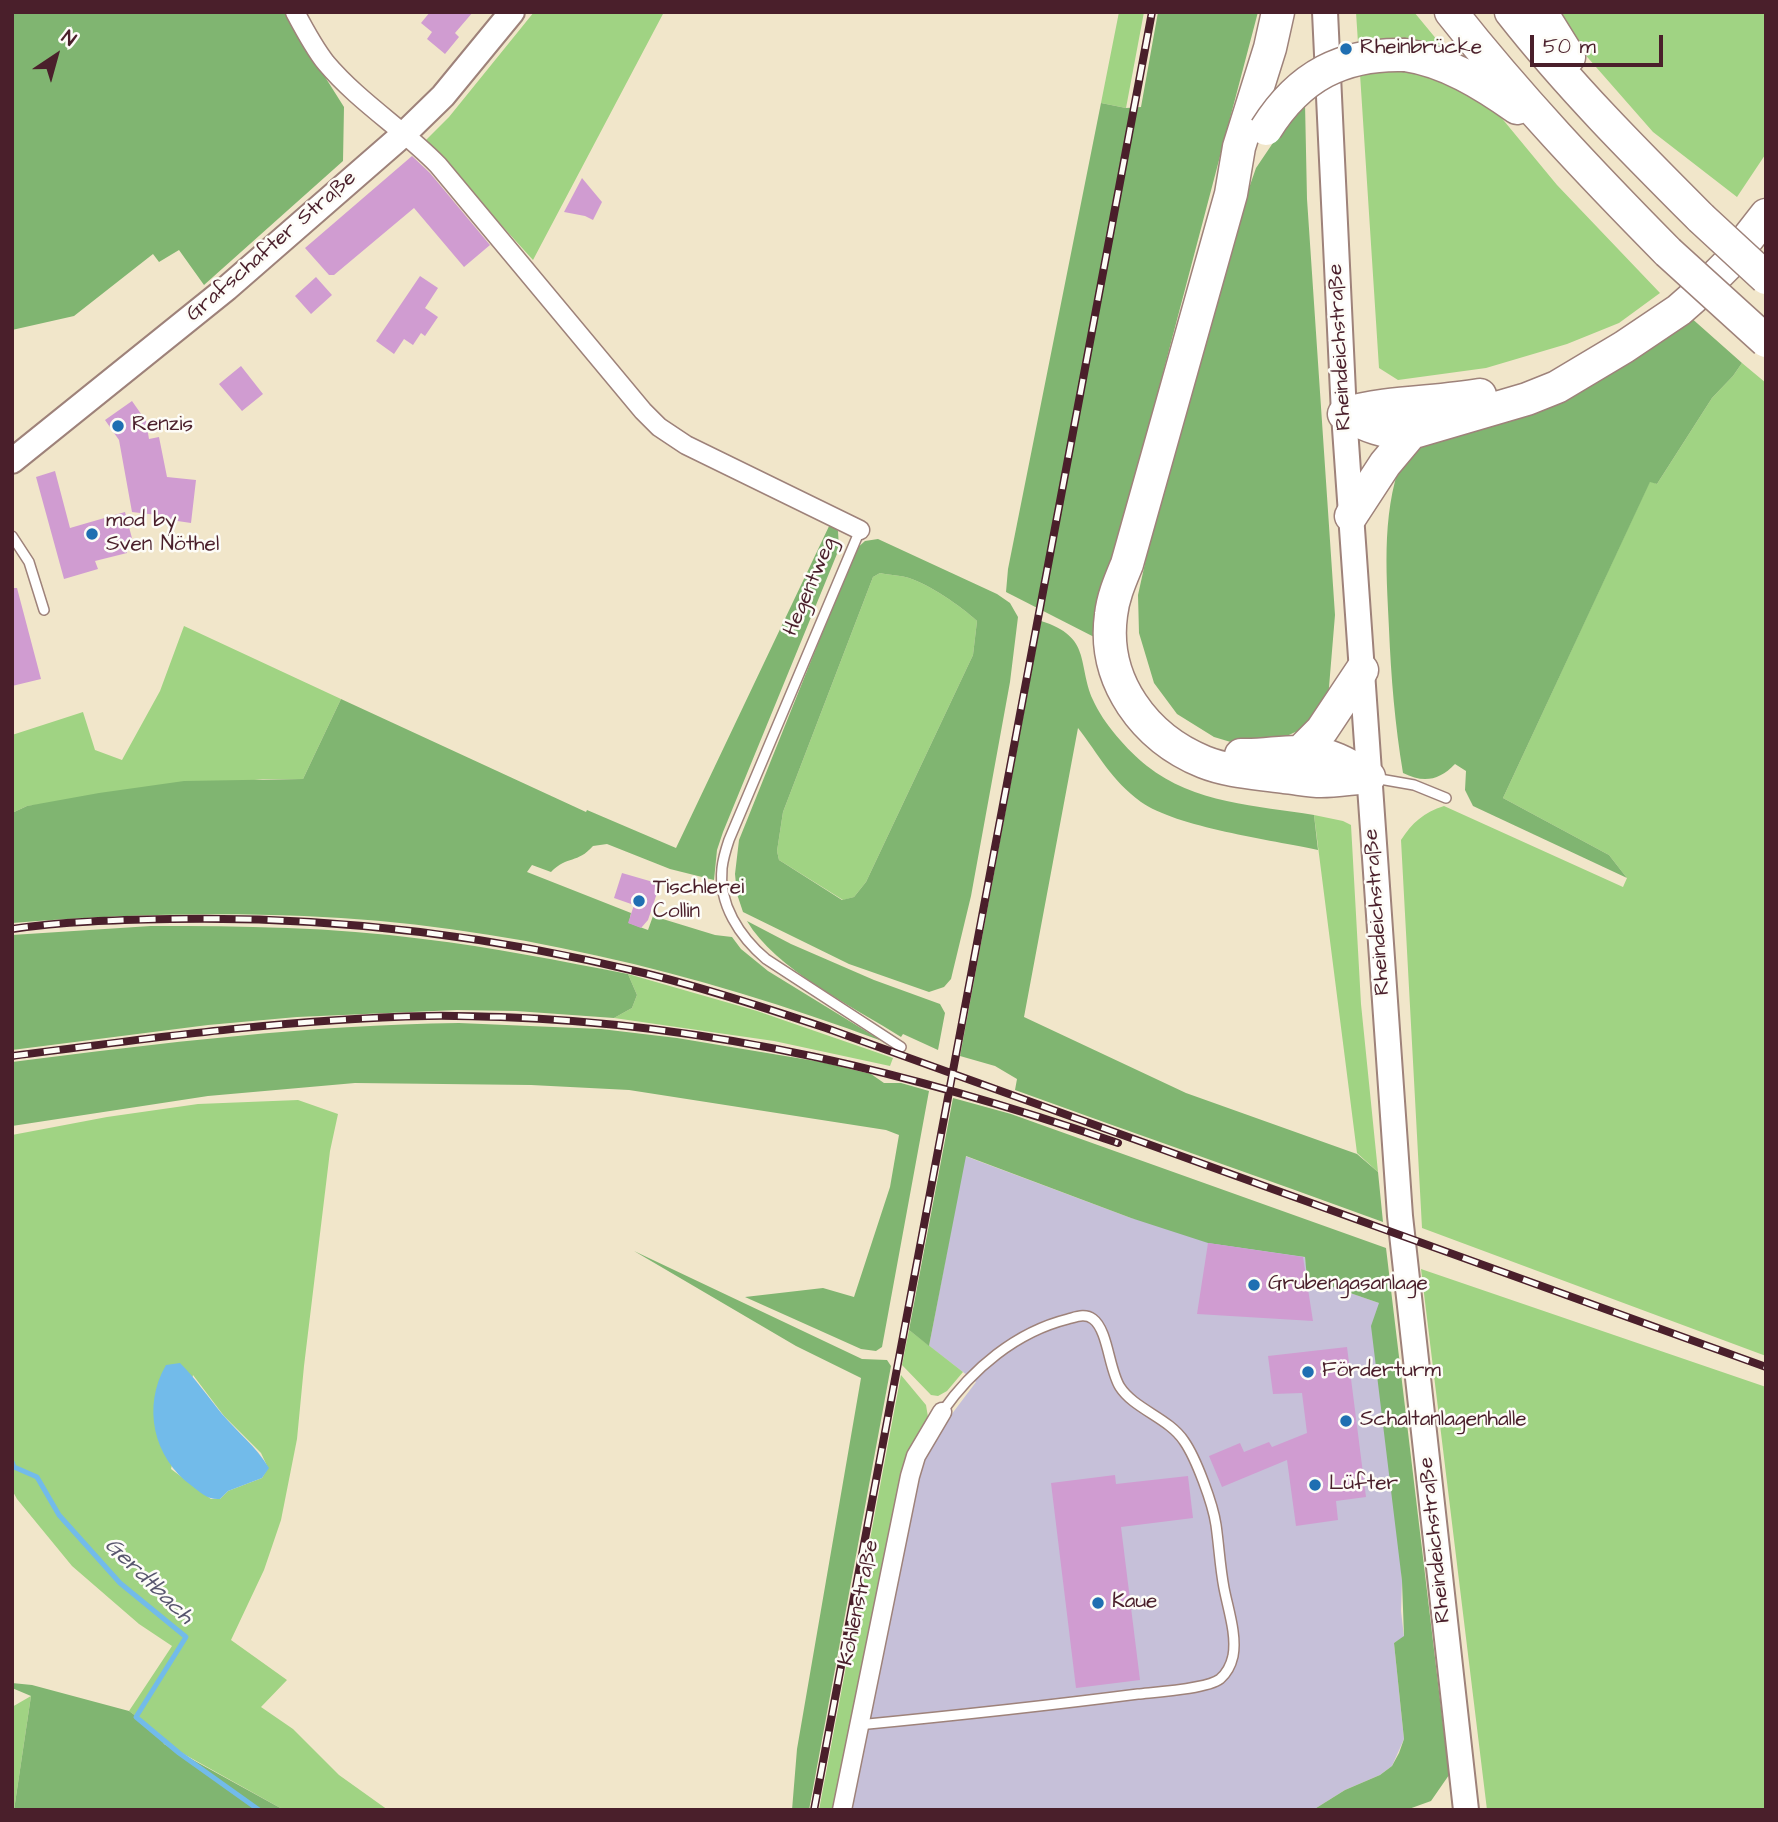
<!DOCTYPE html>
<meta charset="utf-8">
<style>
body{margin:0}
#map{position:relative;width:1778px;height:1822px;overflow:hidden;background:#f1e6ca;font-family:"Architects Daughter",sans-serif}
canvas{display:block}
.frame{position:absolute;inset:0;border:14px solid #4a1f2b;pointer-events:none}
.north{position:absolute;left:21px;top:21px;width:70px;height:70px;-webkit-text-stroke:5px #fdfcf7;paint-order:stroke;rotate:36deg;font-size:19px;font-weight:700;line-height:28px;text-align:center;color:#4a1f2b}
.north::after{content:'';display:block;margin:auto;width:24px;height:32px;background:#4a1f2b;clip-path:polygon(50% 0,100% 100%,50% 72%,0 100%)}
.scale{position:absolute;left:1530px;top:35px;width:133px;height:32px;box-sizing:border-box;border:4px solid #4a1f2b;border-top:0;padding-left:9px;font-size:21px;line-height:24px;white-space:nowrap;color:#4a1f2b;-webkit-text-stroke:5px #fdfcf7;paint-order:stroke}
</style>
<div id="map">
<canvas width="1778" height="1822"></canvas>
<div class="frame"></div>
<div class="north">N</div>
<div class="scale">50 m</div>
</div>
<script>
const g = document.querySelector('canvas').getContext('2d');
g.lineJoin = 'round';
function fill(path, color) { g.fillStyle = color; g.fill(path, 'evenodd'); }
function trace(path, color, width, dash) { g.strokeStyle = color; g.lineWidth = width; g.lineCap = dash ? 'butt' : 'round'; g.setLineDash(dash || []); g.stroke(path); }
function drawText(font, color, halo, rows, align = 'center') {
  g.font = font + ' "Architects Daughter",sans-serif'; g.lineWidth = 5; g.setLineDash([]); g.textBaseline = 'middle'; g.strokeStyle = halo; g.fillStyle = color; for (const [text, x, y, turn = 0] of rows) {
    g.save(); g.translate(x, y); g.rotate((+turn || 0) * Math.PI / 180); g.textAlign = isNaN(turn) ? turn : align; if (halo) g.strokeText(text, 0, 0); g.fillText(text, 0, 0); g.restore();
  }
}
const industrial = new Path2D(`
 M965,1156L1131,1218L1305,1257L1308,1278L1379,1303L1402,1581L1401,1611L1404,1637L1394,1643L1404,1739L1392,1766L1380,1775L1345,1790L1313,1810H850L919,1471L942,1427L976,1382L929,1346Z`);
const green = new Path2D(`
 M534,12H664L533,260L425,141L449,117Z
 M1119,12H1144L1126,108L1101,103Z
 M1356,12H1414L1557,185L1660,293L1619,323L1567,344L1486,368L1398,380L1379,368Z
 M1550,12H1766L1765,155L1737,197L1653,132L1553,18Z
 M1742,363L1766,383V1356L1422,1228L1401,840C1412,823 1424,812 1444,806L1623,887L1627,878L1609,855L1503,798L1650,481L1657,484L1712,398L1733,376Z
 M880,573C889,575 900,575 909,578C930,585 961,606 977,621L973,655L866,882L854,897L843,900L779,860L777,851L783,812L873,577Z
 M184,626L341,699L303,779H263L27,806L12,813V735L83,712L95,750L122,760L160,691Z
 M1314,815L1343,821L1351,825L1361,1004L1378,1172L1357,1153Z
 M628,974L757,1011L893,1058L890,1066L774,1041L614,1018L632,1008L637,995Z
 M298,1100L338,1114L330,1151L304,1366L297,1439L281,1520L264,1570L231,1640L287,1680L261,1707L293,1729L339,1775L388,1810H284L164,1743L160,1734L129,1711L172,1646L139,1624L72,1566L17,1499L12,1490V1135L107,1117L198,1104ZM193,1375L224,1416L261,1453L268,1468L262,1478L228,1491L220,1499H211L171,1469Z
 M1421,1269L1766,1387V1810H1487Z
 M909,1330L963,1372L947,1391L938,1396L931,1395L902,1365Z
 M901,1375L926,1405L928,1417L836,1810H819Z
 M31,1696L14,1810H12V1707Z`);
const forest = new Path2D(`
 M12,12H284L344,107L343,161L204,285L179,250L159,262L153,254L74,316L12,330Z
 M1158,12H1258L1099,616L1100,640L1006,592L1008,569L1101,103L1126,108L1141,107Z
 M1305,103L1307,199L1335,615L1328,699L1304,728L1265,746H1244L1214,737L1177,714L1154,683L1139,633L1138,595L1155,518L1240,214L1256,168L1283,128Z
 M1689,316L1742,363L1733,376L1712,398L1657,484L1650,482L1503,798L1609,855L1627,878L1473,806L1465,790L1466,771L1455,764C1439,781 1423,783 1403,773C1395,725 1391,677 1389,629C1386,568 1381,506 1406,449Z
 M831,522L838,531L839,549L723,832L717,850L714,880L670,869L607,844L593,846C577,864 568,855 551,872L532,865L527,872L631,913L629,923L648,930L653,916L715,935L732,937L741,949L768,971L882,1041C697,972 501,924 304,916C206,912 109,915 12,923V813L27,806L99,793L184,781L303,779L341,699L586,812L587,810L676,848Z
 M878,539L997,594L1010,603L1018,617L1010,682L971,896L951,979L944,987L929,992L849,964L743,912L737,894L735,874L739,840L856,549L865,541ZM880,573C889,575 900,575 909,578C930,585 961,606 977,621L973,655L866,882L854,897L842,900L779,860L777,851L783,812L873,577Z
 M1041,621C1092,637 1077,663 1093,700C1103,723 1128,751 1147,766C1193,803 1258,806 1314,815L1318,850C1272,840 1176,827 1141,802C1111,780 1099,755 1078,728L1024,1017L1186,1093L1357,1154L1378,1172L1383,1222C1261,1177 1138,1135 1015,1090L1017,1079L995,1066L960,1056Z
 M747,921L791,944L874,980L940,1004L945,1013L938,1050L903,1034L901,1037C854,1007 775,969 747,921Z
 M151,926C242,926 333,927 423,939C492,947 560,961 628,974L637,995L632,1008L614,1018L516,1011L457,1010L297,1017L208,1025L12,1050V935Z
 M459,1023L601,1029L677,1038L821,1062L871,1074L884,1083H901L929,1091L882,1347L876,1351L861,1349L745,1297L823,1288L854,1297L890,1187L899,1135L886,1130L629,1090L531,1085L355,1083L208,1096L12,1126V1062C161,1043 309,1025 459,1023Z
 M953,1098L1011,1114L1386,1248L1449,1775L1431,1801L1406,1810H1313L1345,1790L1380,1775L1392,1766L1399,1753L1404,1739L1394,1643L1404,1636L1402,1581L1371,1326L1379,1303L1307,1278L1305,1257L1208,1243L1131,1218L966,1156L929,1346L909,1330Z
 M634,1251L862,1359L887,1360L891,1366L809,1810H792L797,1749L861,1378L796,1346Z
 M12,1683L32,1685L129,1711L160,1734L164,1744L284,1810H14L31,1696L12,1688Z`);
const water = new Path2D(`
 M180,1363C196,1379 208,1397 222,1414C238,1433 256,1446 269,1468L262,1478L228,1491L220,1499C208,1500 201,1493 192,1486C153,1458 142,1406 166,1365Z`);
const stream = new Path2D(`
 M12,1462L14,1467L37,1477L59,1515L120,1583L186,1637L136,1717L179,1753L259,1810`);
const building = new Path2D(`
 M430,12H473L455,33L459,37L445,54L427,39L432,32L421,23Z
 M412,156L430,173L490,245L464,267L414,208L334,275H329L305,248Z
 M582,178L602,202L593,220L585,216L564,212Z
 M420,276L438,288L425,308L438,317L425,336L421,333L413,345L404,339L394,354L376,341Z
 M316,277L332,295L311,314L295,296Z
 M241,366L263,394L242,411L219,384Z
 M132,401L146,421L149,439L159,437L167,477L196,480L191,523L164,519L165,516L132,512L119,440L105,420Z
 M55,471L70,528L125,512L133,542L125,544L127,553L95,561L98,569L64,579L36,477Z
 M12,588H17L41,679L12,686Z
 M622,873L660,884L648,920L641,928L628,923L634,905L614,898Z
 M1208,1243L1303,1257L1313,1321L1197,1314Z
 M1347,1347L1366,1497L1336,1501L1338,1520L1296,1526L1287,1460L1222,1487L1209,1456L1240,1443L1244,1452L1269,1442L1272,1447L1307,1433L1302,1393L1273,1394L1268,1356Z
 M1115,1475L1116,1484L1188,1476L1193,1518L1121,1527L1140,1680L1076,1688L1051,1483Z`);
const lane = new Path2D(`
 M860,530L729,840C726,849 723,859 722,868C718,904 740,937 766,959L901,1047
 M12,536L29,562L44,610
 M1374,778L1414,785L1446,798
 M858,1725C951,1716 1045,1706 1138,1694C1156,1692 1207,1689 1220,1679C1227,1673 1231,1665 1233,1656C1237,1635 1228,1609 1224,1588C1220,1567 1219,1546 1216,1525C1213,1504 1196,1458 1184,1441C1169,1418 1134,1409 1120,1387C1109,1370 1108,1330 1093,1319C1085,1313 1076,1317 1068,1319C1016,1332 972,1369 942,1412`);
const street = new Path2D(`
 M295,12C304,29 314,48 326,63C359,102 403,129 438,165L643,411L659,427L686,445L860,530
 M842,1810L910,1476L916,1456L942,1412`);
const secondary = new Path2D(`
 M1325,12L1344,414L1400,1216L1466,1810
 M12,461L227,288L405,133L443,96L512,12`);
const highway = new Path2D(`
 M1278,12L1270,48L1239,147L1231,194L1127,564C1120,581 1113,597 1111,615C1102,681 1145,738 1204,762C1229,772 1258,773 1284,777C1296,778 1309,781 1321,781C1337,781 1353,778 1369,777
 M1451,12C1518,97 1592,175 1668,252
 M1511,12C1569,86 1635,152 1701,218
 M1541,12L1569,57
 M1405,55C1446,61 1483,84 1517,108
 M1344,414C1367,426 1385,434 1411,433L1527,399L1557,387L1624,347L1679,310L1704,288L1727,265L1766,215
 M1344,414C1388,401 1435,403 1480,395
 M1351,516L1385,464L1411,433
 M1301,751L1322,730L1362,670
 M1241,755C1263,756 1282,751 1302,752C1328,752 1348,764 1369,777`);
const rail = new Path2D(`
 M12,929C64,921 118,920 171,919C329,916 489,935 644,973C705,988 766,1008 826,1028L1766,1367
 M12,1056C150,1038 288,1019 428,1016C452,1015 477,1017 501,1017C716,1024 916,1074 1118,1143
 M814,1810L1152,12`);
const highwayBridge = new Path2D(`
 M1266,129C1299,76 1343,53 1405,55
 M1701,218L1766,278
 M1668,252L1766,341`);
const markers = [
 [1346,49,7,"#1f6fb2"],
 [118,426,7,"#1f6fb2"],
 [92,534,7,"#1f6fb2"],
 [639,901,7,"#1f6fb2"],
 [1254,1285,7,"#1f6fb2"],
 [1308,1372,7,"#1f6fb2"],
 [1346,1421,7,"#1f6fb2"],
 [1315,1485,7,"#1f6fb2"],
 [1098,1603,7,"#1f6fb2"]
];
const poiNames = [
 ["Rheinbrücke",1360,49],
 ["Renzis",132,426],
 ["mod by",106,522],
 ["Sven Nöthel",106,546],
 ["Tischlerei",653,889],
 ["Collin",653,913],
 ["Grubengasanlage",1268,1285],
 ["Förderturm",1322,1372],
 ["Schaltanlagenhalle",1360,1421],
 ["Lüfter",1329,1485],
 ["Kaue",1112,1603]
];
const streetNames = [
 ["Grafschafter Straße",272,247,-41],
 ["Rheindeichstraße",1341,347,-93],
 ["Hegentweg",811,587,-67],
 ["Rheindeichstraße",1378,912,-94],
 ["Rheindeichstraße",1436,1540,-96],
 ["Kohlenstraße",860,1603,-78]
];
const waterNames = [
 ["Gerdtbach",148,1582,44]
];
fill(industrial, '#c6c0d9');
fill(green, '#a0d383');
fill(forest, '#80b571');
fill(water, '#72bbea');
trace(stream, '#72bbea', 5);
fill(building, '#d09cd1');
trace(lane, '#9e827a', 12);
trace(street, '#9e827a', 21);
trace(secondary, '#9e827a', 28);
trace(highway, '#9e827a', 35);
trace(lane, '#fff', 9);
trace(street, '#fff', 18);
trace(secondary, '#fff', 24);
trace(highway, '#fff', 32);
trace(rail, '#4a1f2b', 8);
trace(rail, '#fdfcf7', 5, [16]);
trace(highwayBridge, '#9e827a', 35, []);
trace(highwayBridge, '#fff', 32);
for (const [x, y, r, color] of markers) { const dot = new Path2D(); dot.arc(x, y, r, 0, 2 * Math.PI); g.fillStyle = color; g.fill(dot); trace(dot, '#fdfcf7', 2.5); }
drawText('21px', '#4a1f2b', '#fdfcf7', poiNames, 'left');
drawText('21px', '#4a1f2b', '#fdfcf7', streetNames);
drawText('italic 23px', '#58566e', '#fdfcf7', waterNames);
</script>
